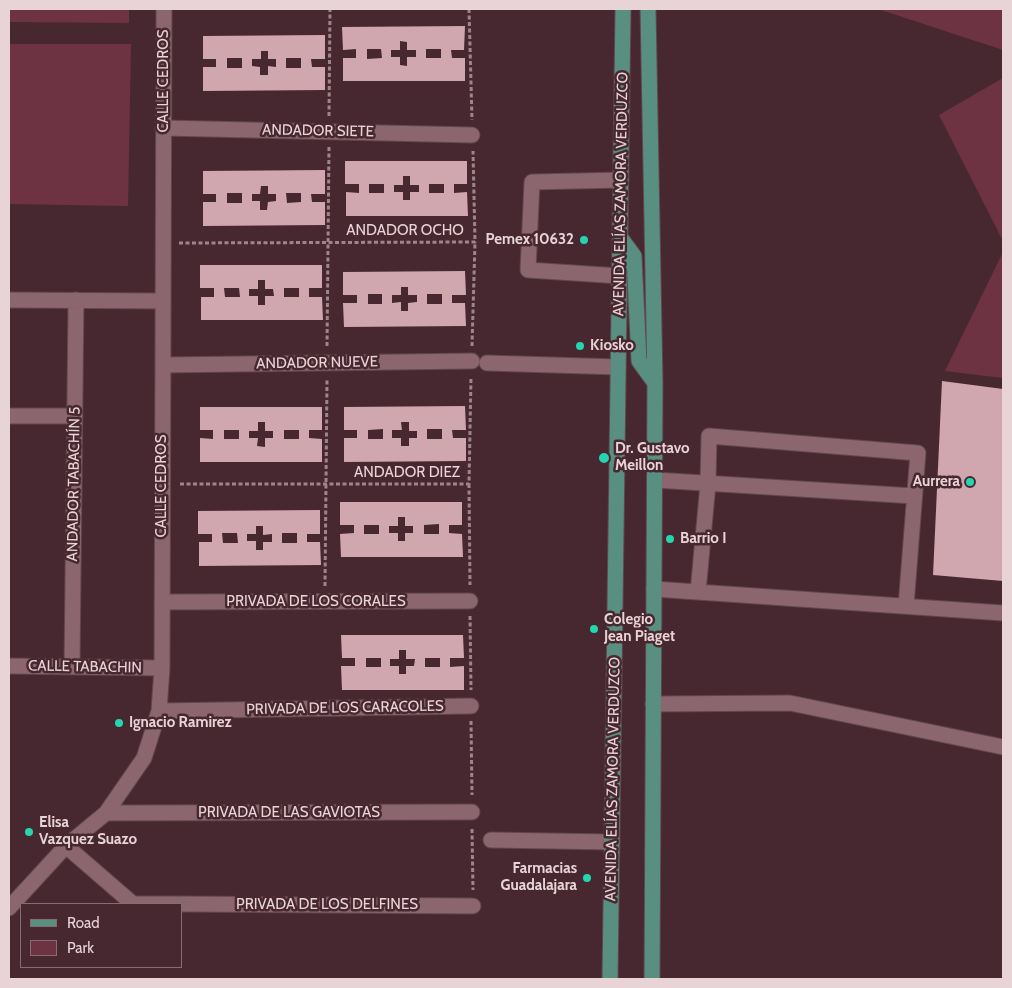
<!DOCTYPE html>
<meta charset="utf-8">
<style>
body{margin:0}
#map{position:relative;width:1012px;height:988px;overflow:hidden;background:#482830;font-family:Cabin,sans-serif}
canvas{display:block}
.frame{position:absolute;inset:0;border:10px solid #e8d3d7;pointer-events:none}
.legend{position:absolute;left:20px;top:903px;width:162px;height:65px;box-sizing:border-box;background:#482830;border:1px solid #886c73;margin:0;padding:6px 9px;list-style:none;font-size:15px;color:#e8d3d7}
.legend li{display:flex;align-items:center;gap:10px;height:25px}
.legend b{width:25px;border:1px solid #886c73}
</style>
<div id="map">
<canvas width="1012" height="988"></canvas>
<div class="frame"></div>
<ul class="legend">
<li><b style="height:6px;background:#598f81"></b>Road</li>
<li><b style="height:14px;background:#6e3343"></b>Park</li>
</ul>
</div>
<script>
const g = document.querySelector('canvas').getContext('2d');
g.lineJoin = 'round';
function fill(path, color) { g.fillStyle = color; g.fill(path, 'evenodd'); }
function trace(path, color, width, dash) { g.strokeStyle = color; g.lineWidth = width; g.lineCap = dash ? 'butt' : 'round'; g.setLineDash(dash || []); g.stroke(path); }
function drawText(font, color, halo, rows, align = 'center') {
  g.font = font + ' Cabin,sans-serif'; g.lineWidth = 5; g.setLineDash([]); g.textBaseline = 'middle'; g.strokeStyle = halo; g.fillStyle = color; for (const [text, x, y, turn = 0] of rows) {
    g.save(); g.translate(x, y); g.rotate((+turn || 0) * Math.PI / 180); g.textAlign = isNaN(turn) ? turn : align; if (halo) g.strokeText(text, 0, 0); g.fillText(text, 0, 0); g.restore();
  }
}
const green = new Path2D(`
 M9,9H129V23L9,22Z
 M878,9H1003V50Z
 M9,44H131L128,206L9,204Z
 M1003,78V241L939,115Z
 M1003,252V378L945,371Z`);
const building = new Path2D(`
 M465,26L464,50H451L452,58H465V81H343V58H356V49L343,50L342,27ZM400,41L407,42V50H416V57H407V66L400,65V57H391V50H400ZM367,49H381L382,58L367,59ZM426,49H441V58H426Z
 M325,35V59H311L312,67H325V90L203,91V67H216V59H203V36ZM261,51H268V59H276V67L268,66V75H260V67L252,66V59H261ZM227,58H242V68H227ZM286,58H301V68H286Z
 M345,161H467V184H454V193L467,192L468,216H346V192L359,193V184H345ZM403,176H410V185H419V192H410V200H403V192H394V185H403ZM369,184H384V193H369ZM429,184H444V193H429Z
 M325,170V194H311L312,202H325V225L203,226V202H216V194H203V171ZM261,186H268V194H276V201L268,202L267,210H260V201H252V194H260ZM227,193H242V203H227ZM286,193H301V202L287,203Z
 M200,265H322V288H309V297H322L323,320H201V297H214V288H200ZM258,280H265V289H273L274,296H265V305H258V296H249V289H258ZM224,288H239L240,297H225ZM284,288H299V297H284Z
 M465,271L466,295H452V303H465L466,326L344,327L343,303H357V295H343V272ZM401,287H408V295H417V302L408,303V311H401V302L392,303V295H401ZM368,294H382V304H368ZM427,294H442V304H427Z
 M942,381L1003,389V581L933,575Z
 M465,406L466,430H452L453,438H466V461L344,462V438H357V430H344V407ZM401,422H409V431H417V438H409V446H401V438H392V430H402ZM383,429V439H368V430ZM427,429H442V439H427Z
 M200,407H322V430H309V438L322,439V462H200V438L213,439V430H200ZM258,422H265V431H273V438H265V447L257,446L258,438H249V431H258ZM224,430H239V439H224ZM284,430H299V439H284Z
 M340,502H462V525H449V533L462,534L463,557H341L340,534L354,533V525H340ZM398,517H405V526H413V533H405V541H398V533H389V526H398ZM439,524V534H424V525ZM364,525H379V534H364Z
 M320,510V534H307V542H320L321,565L199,566V542H212V534H198V511ZM256,526H263V535L272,534V542H263V550H256V541H247V534H256ZM222,533H237L238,543H223ZM282,533H297V543H282Z
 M341,635H463L464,658H450V667L464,666V690H342L341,666H355V658H342ZM399,650H406V659H415L414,666H406V674H399V666H390V659H399ZM366,658H381V667H366ZM425,658H440V667H425Z`);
const path = new Path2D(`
 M469,9L472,120
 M329,116L330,9
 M179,243L475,242L473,151
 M327,346L329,147
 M472,346L475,242
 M180,484H469L471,377
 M469,484L470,585
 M325,586L327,380
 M470,616L471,690
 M471,721L472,795
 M472,829L473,890`);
const minor = new Path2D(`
 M163,128L472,135
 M620,276L528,270L532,182L621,180
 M9,300L163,301
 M487,363L618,367
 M163,365L472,361
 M9,416H75
 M655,480L914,496
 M654,589L1003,613
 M698,592L708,484L709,436L918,453L906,606
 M162,602L470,601
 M9,666L162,668
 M72,667L76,300
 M653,704L790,703L1003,747
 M159,711L471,706
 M106,813L472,812
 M491,840L612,842
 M66,846L133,904H177
 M181,904L473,906
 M9,908L66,846L106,813L144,758L159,711L162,668L164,9`);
const major = new Path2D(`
 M648,9L655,383L652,979
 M620,237L634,256L639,361L655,383
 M610,979L623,9`);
const markers = [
 [584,240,5,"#24d5af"],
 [580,346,5,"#24d5af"],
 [604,458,6,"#24d5af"],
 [970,482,5,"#24d5af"],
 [670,539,5,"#24d5af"],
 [594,629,5,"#24d5af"],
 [119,723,5,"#24d5af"],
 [29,832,5,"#24d5af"],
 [587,878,5,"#24d5af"]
];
const streetNames = [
 ["CALLE CEDROS",164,81,-90],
 ["ANDADOR SIETE",318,131,1],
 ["AVENIDA ELÍAS ZAMORA VERDUZCO",621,194,-89],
 ["ANDADOR OCHO",405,231],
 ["ANDADOR NUEVE",317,363,-1],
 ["ANDADOR DIEZ",407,473],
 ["ANDADOR TABACHÍN 5",74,484,-89],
 ["CALLE CEDROS",162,486,-90],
 ["PRIVADA DE LOS CORALES",316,602],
 ["CALLE TABACHIN",85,667,1],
 ["PRIVADA DE LOS CARACOLES",345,708,-1],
 ["AVENIDA ELÍAS ZAMORA VERDUZCO",613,779,-89],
 ["PRIVADA DE LAS GAVIOTAS",289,813],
 ["PRIVADA DE LOS DELFINES",327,905]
];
const poiNames = [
 ["Pemex 10632",574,240,"right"],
 ["Kiosko",590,346],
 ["Dr. Gustavo",615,449],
 ["Meillon",615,466],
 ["Aurrera",960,482,"right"],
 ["Barrio I",680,539],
 ["Colegio",604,620],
 ["Jean Piaget",604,637],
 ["Ignacio Ramirez",129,723],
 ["Elisa",39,823],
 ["Vazquez Suazo",39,840],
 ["Farmacias",577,869,"right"],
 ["Guadalajara",577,886,"right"]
];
fill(green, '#6e3343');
fill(building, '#d0a7af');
trace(minor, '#61474d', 17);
trace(major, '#61474d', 17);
trace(path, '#9f858b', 3, [4, 2.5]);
trace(minor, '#8b666e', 15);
trace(major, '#598f81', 15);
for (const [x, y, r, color] of markers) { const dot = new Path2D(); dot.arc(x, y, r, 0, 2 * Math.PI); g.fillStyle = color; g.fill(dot); trace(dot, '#482830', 2); }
drawText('15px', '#e8d3d7', '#482830', streetNames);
drawText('bold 15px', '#e8d3d7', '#482830', poiNames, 'left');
</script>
